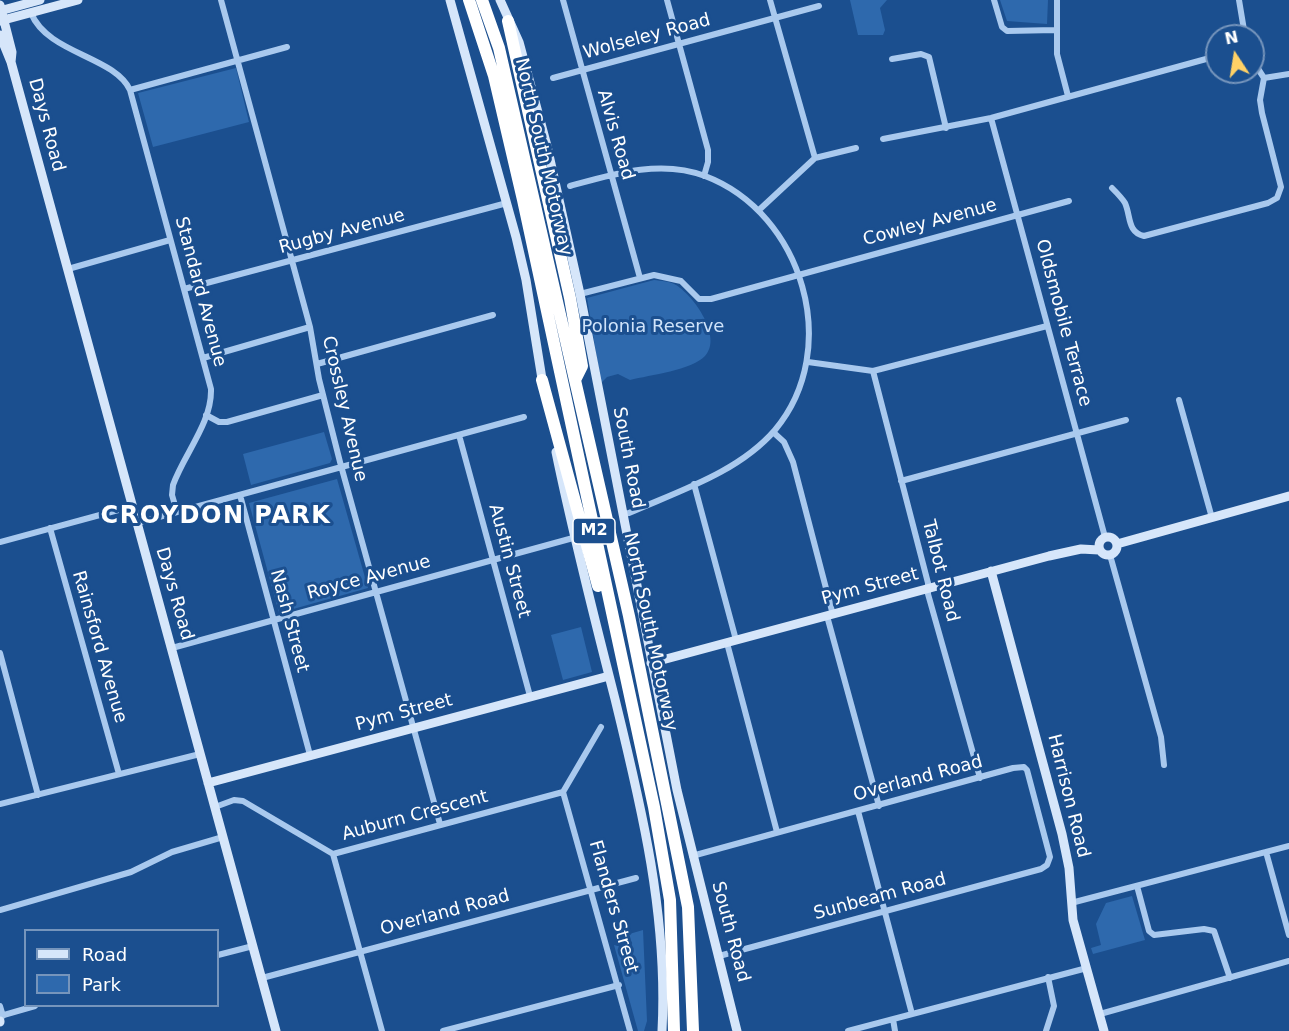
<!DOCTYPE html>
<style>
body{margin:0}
#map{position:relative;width:1289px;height:1031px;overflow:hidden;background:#1b4f8f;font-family:"DejaVu Sans",sans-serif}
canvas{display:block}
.legend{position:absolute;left:24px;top:929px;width:195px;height:78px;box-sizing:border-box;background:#1b4f8f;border:2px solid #7695bc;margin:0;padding:8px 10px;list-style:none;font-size:18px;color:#fff}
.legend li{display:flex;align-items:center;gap:12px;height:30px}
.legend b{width:30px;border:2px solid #7695bc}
.north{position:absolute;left:1205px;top:24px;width:60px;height:60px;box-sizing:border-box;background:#1b4f8f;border:2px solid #7695bc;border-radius:50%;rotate:348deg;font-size:16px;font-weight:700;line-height:24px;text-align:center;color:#fff}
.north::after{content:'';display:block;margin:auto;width:21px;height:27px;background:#ffd166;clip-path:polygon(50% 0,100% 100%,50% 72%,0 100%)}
</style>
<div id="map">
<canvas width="1289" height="1031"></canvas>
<ul class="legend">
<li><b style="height:8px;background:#d6e6fa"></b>Road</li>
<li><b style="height:16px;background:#2e69ad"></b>Park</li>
</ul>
<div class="north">N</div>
</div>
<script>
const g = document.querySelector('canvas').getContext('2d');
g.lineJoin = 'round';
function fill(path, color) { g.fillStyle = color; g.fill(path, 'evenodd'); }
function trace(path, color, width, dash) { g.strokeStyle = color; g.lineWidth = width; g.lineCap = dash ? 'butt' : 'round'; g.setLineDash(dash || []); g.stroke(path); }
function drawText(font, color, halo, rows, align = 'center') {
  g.font = font + ' "DejaVu Sans",sans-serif'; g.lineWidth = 6; g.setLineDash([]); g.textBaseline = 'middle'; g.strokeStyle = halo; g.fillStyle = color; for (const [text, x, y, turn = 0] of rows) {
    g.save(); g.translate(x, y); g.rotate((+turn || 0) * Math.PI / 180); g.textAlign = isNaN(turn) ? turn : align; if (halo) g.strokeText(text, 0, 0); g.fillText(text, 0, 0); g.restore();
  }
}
const green = new Path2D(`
 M850,0H887L880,8L885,30L883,35H858Z
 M1000,0H1048L1047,24L1007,21Z
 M236,68L249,122L153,147L138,93Z
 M654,280C661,281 670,281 676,285C694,296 723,337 705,356C692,370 650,375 630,380L618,374L607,377L601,383L587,298Z
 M324,432L332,459L330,463L251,485L243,454Z
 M337,479L368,588L279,613L249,503Z
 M581,627L592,672L563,680L551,635Z
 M1132,896L1145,940L1093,954L1091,948L1101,945L1096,924L1106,903Z
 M643,930L647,1021L644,1031H638L614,945L622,947L619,937Z`);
const street = new Path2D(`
 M221,0L310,327L319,379L340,462L440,824
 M563,0L640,278
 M667,0L708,150V162L704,176
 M770,0L815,158
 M994,0L1002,27L1007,31L1055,30
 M1057,0V54L1068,96
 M1239,0L1245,36
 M31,13C48,54 114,56 130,90L211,389C212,423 184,454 173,485L172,495L177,512
 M892,59L921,54L929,57L946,128
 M1253,61L1264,78
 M553,78L819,6
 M1264,78L1289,74
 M130,90L287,47
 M991,118L1105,537
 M883,139L991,118L1217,56
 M570,186C613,174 661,159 705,176C803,213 843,349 775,430C739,472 679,491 629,513L622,514
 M1112,188C1116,192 1122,198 1125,203C1131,216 1127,232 1144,236L1268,203L1277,198L1281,187L1262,113L1260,100L1264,78
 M759,210L815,158L856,148
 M68,269L170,240
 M184,289L507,203
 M580,294L654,275L681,281L699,299H711L1069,201
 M203,358L310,327
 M808,362L873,371L1047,326
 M317,364L493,315
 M873,371L928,583V594L980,778
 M1179,400L1212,518
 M206,415L219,422H227L323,395
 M773,432L784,442L793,462L833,615
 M459,435L530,696
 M901,481L1126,420
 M694,484L736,640
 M240,495L310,755
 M137,523L524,417
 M50,528L119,774
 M0,542L133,506
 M1110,555L1161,737L1164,765
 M827,616L879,806
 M727,643L777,832
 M172,648L573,538
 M0,653L38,795
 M563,792L630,1031
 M0,804L200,754
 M215,807L234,800L243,801L333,854L563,792L601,727
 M858,811L912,1014
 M1266,852L1289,935
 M333,854L382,1031
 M692,856L1013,768L1024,767L1027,770L1050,857L1047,865L1041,869L719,956
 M1137,886L1149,931L1154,935L1204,929L1214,931L1230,978
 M1071,903L1289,846
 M0,910L131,872L172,852L223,837
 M218,955L253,946
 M262,978L636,878
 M0,1006L3,1016
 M1100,1014L1289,961
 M0,1016L35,1006
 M893,1019L895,1031
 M443,1031L619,985
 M848,1031L1087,968
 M1046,1031L1054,1006L1048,977`);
const secondary = new Path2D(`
 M450,0L516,237L526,280L543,385
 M500,0L519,42L547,146L580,294L677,790L737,1031
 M0,5L12,52L11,62
 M0,11L40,0
 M0,21L78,0
 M0,35L11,62L276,1031
 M556,452C573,535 594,617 615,699C642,809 668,917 662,1031
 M1099 546a9 9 0 1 1 18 0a9 9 0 1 1-18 0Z
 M1117,544L1289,496
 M991,571L1062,834L1069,868L1073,920L1104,1031
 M651,663L1049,556L1081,549L1099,550
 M208,783L609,676
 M0,1022V1021`);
const highway = new Path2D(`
 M469,0L494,76L523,200L654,807L670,900L674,1031
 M482,0L499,48L629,616L688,907L693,1031
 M508,21L570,298L582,366L575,380
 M542,380L598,586`);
const shields = [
 [594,531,42]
];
const shieldNames = [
 ["M2",594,531]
];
const streetNames = [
 ["Wolseley Road",647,37,-15],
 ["Days Road",46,125,75],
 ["Alvis Road",615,135,74],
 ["North South Motorway",543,157,77],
 ["Cowley Avenue",930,223,-15],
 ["Rugby Avenue",342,232,-15],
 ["Standard Avenue",200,292,75],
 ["Oldsmobile Terrace",1063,323,75],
 ["Crossley Avenue",344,409,77],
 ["South Road",628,458,79],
 ["Austin Street",509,561,75],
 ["Talbot Road",940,571,76],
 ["Royce Avenue",369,578,-15],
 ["Pym Street",870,587,-15],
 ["Days Road",174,594,74],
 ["Nash Street",289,621,75],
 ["North South Motorway",650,632,78],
 ["Rainsford Avenue",99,647,74],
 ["Pym Street",404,713,-15],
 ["Overland Road",918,779,-15],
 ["Harrison Road",1068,796,76],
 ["Auburn Crescent",415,816,-15],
 ["Sunbeam Road",880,897,-15],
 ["Flanders Street",613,907,74],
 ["Overland Road",445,913,-15],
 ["South Road",730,932,75]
];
const parkNames = [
 ["Polonia Reserve",653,327]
];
const districtNames = [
 ["CROYDON PARK",216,517]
];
fill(green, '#2e69ad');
trace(street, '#a9c9ee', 6);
trace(secondary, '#d6e6fa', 9);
trace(highway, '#fff', 12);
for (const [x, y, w] of shields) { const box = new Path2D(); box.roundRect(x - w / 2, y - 13, w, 26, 4.5); g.fillStyle = '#1b4f8f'; g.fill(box); trace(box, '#fff', 1.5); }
drawText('bold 16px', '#fff', null, shieldNames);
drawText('18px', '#fff', '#1b4f8f', streetNames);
drawText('18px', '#cfe3fa', '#1b4f8f', parkNames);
g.letterSpacing = '1.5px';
drawText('bold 24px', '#fff', '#1b4f8f', districtNames);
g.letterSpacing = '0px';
</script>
